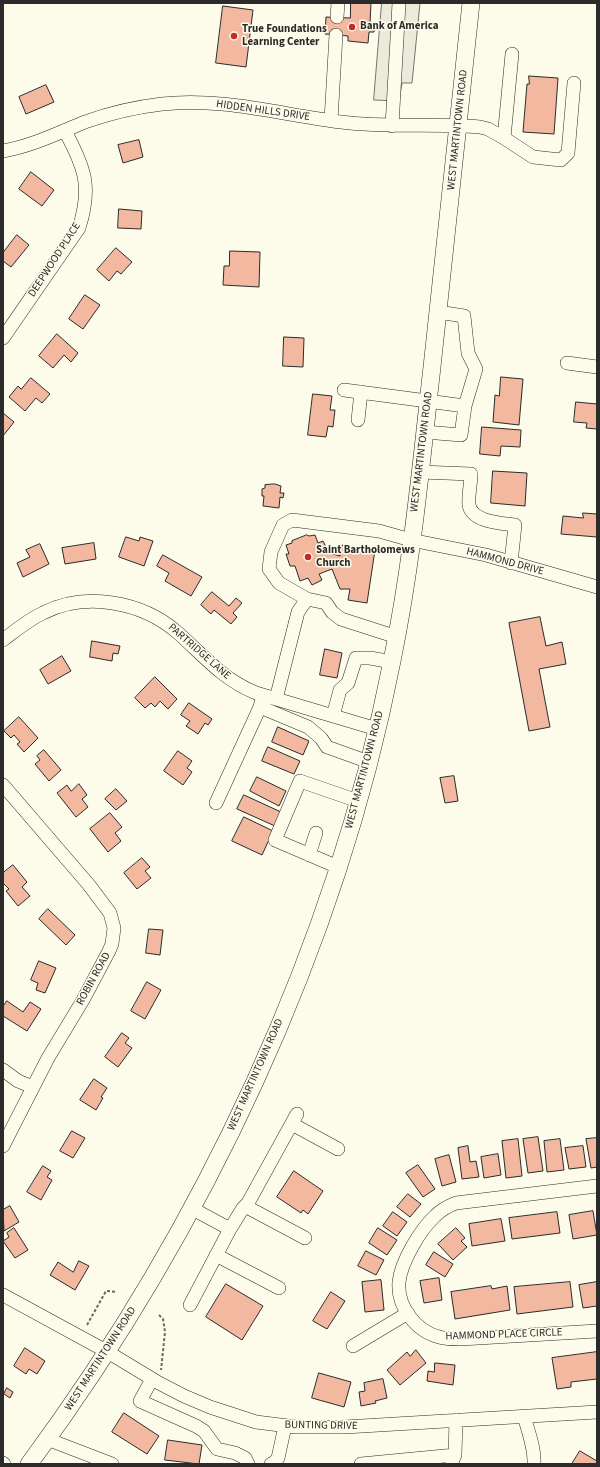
<!DOCTYPE html>
<style>
body{margin:0}
#map{position:relative;width:600px;height:1467px;overflow:hidden;background:#fdfbea;font-family:"Source Sans 3",sans-serif}
canvas{display:block}
.frame{position:absolute;inset:0;border:4px solid #2b2b2b;pointer-events:none}
</style>
<div id="map">
<canvas width="600" height="1467"></canvas>
<div class="frame"></div>
</div>
<script>
const g = document.querySelector('canvas').getContext('2d');
g.lineJoin = 'round';
function fill(path, color) { g.fillStyle = color; g.fill(path, 'evenodd'); }
function trace(path, color, width, dash) { g.strokeStyle = color; g.lineWidth = width; g.lineCap = dash ? 'butt' : 'round'; g.setLineDash(dash || []); g.stroke(path); }
function drawText(font, color, halo, rows, align = 'center') {
  g.font = font + ' "Source Sans 3",sans-serif'; g.lineWidth = 3; g.setLineDash([]); g.textBaseline = 'middle'; g.strokeStyle = halo; g.fillStyle = color; for (const [text, x, y, turn = 0] of rows) {
    g.save(); g.translate(x, y); g.rotate((+turn || 0) * Math.PI / 180); g.textAlign = isNaN(turn) ? turn : align; if (halo) g.strokeText(text, 0, 0); g.fillText(text, 0, 0); g.restore();
  }
}
const parking = new Path2D(`
 M382,3H420L412,83H402L399,101L374,100Z`);
const building = new Path2D(`
 M351,3H371L370,23H375L374,32H369L368,43L348,41V36L325,34L326,17L350,18Z
 M223,6L253,10L246,67L216,63Z
 M529,76L558,78L554,134L523,132L527,84H529Z
 M46,85L54,102L26,114L19,97Z
 M139,140L143,157L123,163L118,145Z
 M31,172L54,190L42,206L19,189Z
 M119,209L142,211L141,229L118,228Z
 M17,235L29,245L11,267L3,261V253Z
 M116,248L132,262L121,274L117,271L109,281L97,270Z
 M230,251L260,252L259,287L223,285L224,266H229Z
 M85,295L100,305L83,329L69,319Z
 M57,334L78,353L71,362L64,355L53,368L39,356Z
 M284,337L304,338L303,367L283,366Z
 M501,377L523,379L519,425L493,422L495,395L499,396Z
 M31,378L50,394L42,403L36,398L25,411L9,397L18,386L21,389Z
 M313,394L332,396L330,410H335L333,427L328,426L326,437L308,435Z
 M576,402L597,404V429L586,428L587,423L574,422Z
 M3,413L14,422L3,436Z
 M482,427L521,430L520,447L501,446L500,456L480,454Z
 M493,471L527,473L525,506L491,503Z
 M275,484L281,486L280,493H284L283,498L280,497L279,508L263,506L264,496H262V489L265,488V485Z
 M583,513L597,514V537L561,534L563,516L583,518Z
 M307,535L309,536L315,535L318,543L323,541L329,553L340,556L342,545L356,549L368,547L375,550L367,603L348,600L350,589H340L332,569L319,574L322,580L312,585L308,578L300,581L295,566H290L286,554H289L286,545L292,543V541Z
 M126,537L139,541L140,537L153,541L144,566L119,557Z
 M94,543L96,559L65,564L62,548Z
 M40,544L49,564L23,577L17,563L30,557L26,550Z
 M163,555L202,577L191,596L165,581L169,573L157,566Z
 M212,592L229,606L236,598L242,603L233,613L237,617L231,624L214,610L211,614L201,605Z
 M540,617L546,646L562,642L566,664L539,669L550,727L529,731L509,623Z
 M92,641L120,646L118,654L113,653L112,661L90,657Z
 M325,649L342,653L337,678L320,675Z
 M62,656L71,671L48,684L40,670Z
 M155,677L177,699L168,709L160,701L155,707L151,703L145,708L135,698Z
 M189,703L212,719L208,725L205,723L198,734L186,726L190,721L181,715Z
 M19,717L38,738L24,752L17,744L20,742L14,735L11,738L4,731Z
 M278,727L309,741L303,755L272,742Z
 M268,747L300,761L294,774L262,761Z
 M44,750L61,770L49,781L35,764L40,760L37,756Z
 M178,751L192,761L187,768L192,772L183,785L164,771Z
 M454,776L458,801L445,803L440,778Z
 M257,777L286,791L279,806L250,791Z
 M79,784L87,795L82,799L88,807L76,817L57,793L67,785L71,791Z
 M116,789L127,801L116,810L105,799Z
 M244,795L281,812L275,826L237,809Z
 M110,813L122,827L115,833L121,841L108,852L90,829Z
 M244,817L273,831L262,855L232,841Z
 M142,858L150,867L145,871L151,878L137,889L124,873Z
 M13,865L27,882L22,887L30,896L18,906L6,891L9,889L3,883V873Z
 M48,909L75,935L66,945L39,919Z
 M149,929L163,930L160,955L146,953Z
 M39,961L56,968L45,993L36,990L38,983L31,980Z
 M147,982L161,990L145,1019L131,1011Z
 M7,1001L23,1012L30,1002L41,1009L27,1031L3,1016V1007Z
 M122,1033L129,1038L125,1043L132,1048L118,1067L105,1057Z
 M94,1079L107,1088L101,1097L103,1098L96,1110L80,1100Z
 M72,1131L85,1138L73,1158L60,1151Z
 M538,1137L543,1171L528,1173L523,1139Z
 M597,1138V1167L591,1168L586,1139Z
 M518,1139L522,1176L506,1178L502,1141Z
 M560,1139L564,1170L547,1172L544,1141Z
 M468,1146L470,1162L476,1161L479,1177L462,1179L458,1148Z
 M583,1146L586,1167L569,1169L565,1148Z
 M498,1154L501,1175L484,1178L481,1157Z
 M449,1155L456,1182L442,1186L435,1159Z
 M418,1165L435,1189L423,1197L406,1173Z
 M43,1166L51,1171L47,1177L52,1180L41,1200L27,1192Z
 M294,1171L323,1191L308,1214L303,1210L301,1213L277,1197Z
 M408,1194L421,1204L410,1217L397,1207Z
 M10,1206L19,1222L4,1231L3,1210Z
 M593,1211L597,1235L573,1239L569,1215Z
 M393,1212L407,1222L397,1236L383,1226Z
 M557,1212L560,1233L512,1239L509,1218Z
 M501,1219L505,1241L472,1246L469,1224Z
 M14,1228L28,1250L15,1258L3,1241L9,1237L7,1233Z
 M378,1228L397,1240L387,1255L369,1243Z
 M456,1228L465,1238L461,1241L467,1247L453,1260L438,1244Z
 M366,1251L384,1260L376,1275L358,1266Z
 M434,1252L453,1264L445,1277L426,1265Z
 M79,1261L89,1266L75,1290L50,1275L58,1262L73,1272Z
 M439,1278L442,1300L424,1303L420,1281Z
 M381,1280L384,1310L365,1312L362,1282Z
 M570,1282L573,1307L517,1314L514,1287Z
 M597,1282V1306L583,1308L579,1285Z
 M226,1284L263,1306L242,1340L206,1317Z
 M491,1286L492,1289L507,1286L510,1310L455,1319L451,1292Z
 M331,1292L345,1301L327,1329L313,1321Z
 M25,1348L45,1361L37,1374L29,1369L26,1374L14,1366Z
 M416,1350L426,1363L400,1385L387,1370L407,1352L410,1356Z
 M597,1352V1379L571,1382V1387L557,1389L552,1358Z
 M435,1363L455,1365L453,1385L427,1381L428,1371L434,1372Z
 M319,1373L351,1382L344,1407L312,1398Z
 M383,1379L387,1398L375,1401L376,1403L361,1406L359,1392L365,1391L364,1383Z
 M7,1388L13,1392L10,1398L4,1394Z
 M124,1413L159,1436L147,1454L112,1432Z
 M168,1440L202,1445L199,1464L165,1460Z
 M580,1451L597,1461V1464H572Z`);
const path = new Path2D(`
 M159,1315L163,1319L165,1332L161,1370
 M87,1325L106,1291L117,1292`);
const minor = new Path2D(`
 M337,17L338,3
 M331,120L336,35
 M392,126L399,3
 M504,138L512,54
 M3,151C32,146 58,133 85,122C110,113 136,107 162,104C221,97 283,115 341,122C388,128 434,123 480,127L488,129L504,138L533,157L561,160L568,153L574,83
 M438,312L464,316L468,353L476,369L465,406
 M3,338L79,228C92,187 85,168 65,131
 M567,363L597,367
 M344,390L465,406L461,435L425,432
 M358,420L361,392
 M420,472L471,474C471,483 468,496 469,505C472,522 501,523 515,525L511,563
 M397,637L341,619L332,612L326,603L307,599L279,583L269,569L271,552L283,525L292,520L379,531L411,540L486,555L597,587
 M3,640C16,630 28,620 43,613C86,591 142,602 177,632C204,656 222,679 256,693L377,729
 M263,695L260,707L308,727L321,738L327,747L369,762
 M276,699L298,612L307,599
 M333,716L340,690L348,683L356,658H370L392,662
 M3,785L89,885L110,913L114,928L112,944L109,951L83,1000L48,1058L3,1146
 M216,803L260,707
 M309,855L316,833
 M338,867L275,840L300,781L358,801
 M3,1070L18,1081L33,1087
 M292,1124L338,1149
 M597,1186L456,1203C448,1206 441,1210 435,1216C420,1230 401,1262 399,1282C397,1307 416,1331 439,1337C446,1339 453,1339 461,1339L597,1331
 M245,1206L305,1238
 M191,1208L230,1229
 M216,1255L279,1288
 M3,1295L106,1351L159,1383L184,1396L210,1407L256,1422L296,1427H345L597,1412
 M190,1305L230,1229L243,1208L248,1203L297,1114
 M353,1346L408,1313
 M152,1379L140,1401L196,1426L204,1431L217,1449L235,1453L245,1458L248,1464
 M524,1416C528,1431 535,1448 534,1464
 M47,1439L112,1464
 M452,1462L455,1455L456,1420
 M3,1463L4,1464
 M271,1464L275,1462L278,1458L285,1426
 M361,1464L455,1455`);
const major = new Path2D(`
 M29,1464C203,1229 336,948 392,661C412,564 421,465 432,367C445,246 458,124 471,3`);
const markers = [
 [352,27,4,"#c62828"],
 [234,36,4,"#c62828"],
 [308,557,4,"#c62828"]
];
const poiNames = [
 ["Bank of America",360,27],
 ["True Foundations",242,30],
 ["Learning Center",242,43],
 ["Saint Bartholomews",316,551],
 ["Church",316,564]
];
const streetNames = [
 ["HIDDEN HILLS DRIVE",263,111,8],
 ["WEST MARTINTOWN ROAD",458,130,-84],
 ["DEEPWOOD PLACE",55,260,-57],
 ["WEST MARTINTOWN ROAD",422,452,-83],
 ["HAMMOND DRIVE",505,562,15],
 ["PARTRIDGE LANE",199,652,41],
 ["WEST MARTINTOWN ROAD",365,770,-75],
 ["ROBIN ROAD",94,979,-61],
 ["WEST MARTINTOWN ROAD",256,1075,-66],
 ["HAMMOND PLACE CIRCLE",504,1335,-2],
 ["WEST MARTINTOWN ROAD",101,1359,-57],
 ["BUNTING DRIVE",321,1426,1]
];
fill(parking, '#eceadb');
trace(parking, '#74746e', 1);
fill(building, '#f2b8a0');
trace(building, '#2b2b2b', 1);
trace(minor, '#2b2b2b', 14);
trace(major, '#2b2b2b', 18);
trace(path, '#6a6964', 2, [3, 2]);
trace(minor, '#fdfbea', 13);
trace(major, '#fdfbea', 17);
for (const [x, y, r, color] of markers) { const dot = new Path2D(); dot.arc(x, y, r, 0, 2 * Math.PI); g.fillStyle = color; g.fill(dot); trace(dot, '#fdfbea', 1.5); }
drawText('bold 11px', '#2b2b2b', '#fdfbea', poiNames, 'left');
drawText('11px', '#2b2b2b', '#fdfbea', streetNames);
</script>
